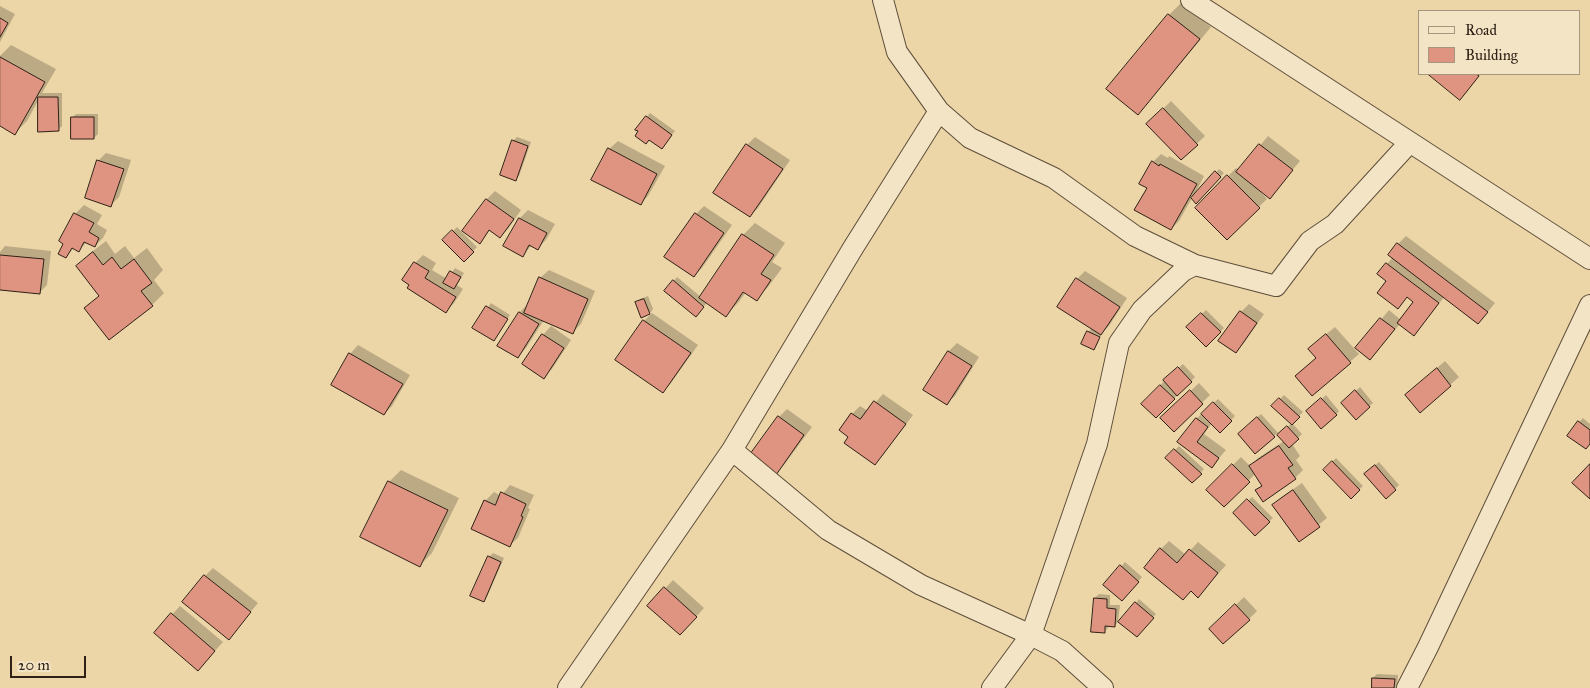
<!DOCTYPE html>
<style>
body{margin:0}
#map{position:relative;width:1590px;height:688px;overflow:hidden;background:#ecd5a7;font-family:"IM FELL Great Primer",serif}
canvas{display:block}
.legend{position:absolute;left:1418px;top:10px;width:162px;height:65px;box-sizing:border-box;background:#f3e4c6;border:1px solid #a4967f;margin:0;padding:6px 9px;list-style:none;font-size:15px;color:#2e2115}
.legend li{display:flex;align-items:center;gap:10px;height:25px}
.legend b{width:25px;border:1px solid #a4967f}
.scale{position:absolute;left:10px;top:656px;width:76px;height:22px;box-sizing:border-box;border:2px solid #2e2115;border-top:0;padding-left:6px;font-size:15px;line-height:18px;white-space:nowrap;color:#2e2115;-webkit-text-stroke:4px #f3e4c6;paint-order:stroke}
</style>
<div id="map">
<canvas width="1590" height="688"></canvas>
<ul class="legend">
<li><b style="height:6px;background:#f3e4c6"></b>Road</li>
<li><b style="height:14px;background:#df9381"></b>Building</li>
</ul>
<div class="scale">20 m</div>
</div>
<script>
const g = document.querySelector('canvas').getContext('2d');
g.lineJoin = 'round';
function fill(path, color) { g.fillStyle = color; g.fill(path, 'evenodd'); }
function trace(path, color, width, dash) { g.strokeStyle = color; g.lineWidth = width; g.lineCap = dash ? 'butt' : 'round'; g.setLineDash(dash || []); g.stroke(path); }
const shadow = new Path2D(`
 M1181,3L1211,27L1149,102L1138,113L1108,89L1169,15Z
 M0,6L15,14L0,42Z
 M11,45L56,69L42,93H62V126L58,130L39,99L27,121L15,133L0,125V56Z
 M1430,74H1481L1460,98Z
 M1171,101L1205,136L1181,159L1148,124Z
 M650,113L675,131L665,143L640,131L647,117Z
 M76,114H98V134L94,138L72,118Z
 M1268,136L1300,161L1270,197L1260,189L1259,190L1267,199L1227,238L1197,208L1236,168L1239,171Z
 M517,137L531,142L519,176L515,179L513,141Z
 M755,137L790,160L758,208L750,216L747,145Z
 M618,141L665,166L648,196L640,204L609,149Z
 M106,153L131,160L119,197L111,205L98,161Z
 M1161,154L1168,158L1169,156L1204,176L1194,196L1219,169L1224,173L1196,202L1192,198L1179,221L1171,229L1149,187L1153,162Z
 M495,191L521,210L508,229L500,237L490,230L480,242L487,199Z
 M84,205L102,215L97,224L107,230L103,238L95,246L87,242L79,250L74,248L66,256L65,243L61,241L76,213Z
 M704,206L732,225L702,268L694,276L696,214Z
 M528,210L555,224L546,240L538,248L532,245L523,255L505,246L520,218Z
 M755,223L785,243L772,262L782,268L768,287L756,299L746,292L738,303L726,315L707,303L699,312L674,281L677,277L701,297L743,235Z
 M457,227L477,247L464,260L444,240Z
 M1406,236L1495,303L1486,314L1445,296L1414,335L1400,324L1370,358L1357,348L1389,310L1401,320L1415,302L1408,297L1398,307L1387,281V264L1393,257L1398,244Z
 M106,241L115,254L125,246L134,258L147,248L163,270L154,280L164,293L152,305L109,338L85,308L100,295L77,266L89,254Z
 M5,246L51,251L47,285L39,293L0,289V252Z
 M423,255L436,263L432,270L447,279L455,268L464,273L457,285L463,289L454,303L446,311L415,263Z
 M549,270L595,291L581,324L573,332L544,320L526,348L518,356L520,312L528,304L540,278Z
 M1085,271L1127,298L1109,326L1102,333L1097,345L1093,349L1088,332L1092,328L1077,279Z
 M648,296L653,309L651,312L642,316L636,303L640,299Z
 M491,303L510,315L493,340L474,328Z
 M1249,304L1264,314L1244,343L1236,351L1220,341L1241,312Z
 M1206,310L1224,328L1206,346L1188,327Z
 M652,313L698,345L671,383L662,391L644,321Z
 M551,326L571,340L552,369L543,377L524,364L543,335Z
 M1335,327L1359,354L1313,394L1318,341Z
 M957,343L979,357L955,396L946,404L924,390L949,351Z
 M358,345L410,375L392,406L384,414L332,384L350,354Z
 M1445,361L1459,377L1421,411L1415,387Z
 M1183,364L1195,377L1156,417L1143,404L1165,380Z
 M1199,383L1210,395L1174,430L1162,418Z
 M1360,387L1373,403L1356,418L1343,403Z
 M883,394L913,415L883,455L875,463L852,414L860,406L868,411Z
 M1284,395L1303,412L1292,423L1302,434L1292,444L1300,456L1296,460L1303,470L1295,478L1257,491L1263,485L1255,474L1224,506L1208,490L1241,457L1250,466L1258,458L1284,441L1277,433L1274,436L1243,430L1261,414L1279,434L1292,423L1273,406Z
 M1326,395L1339,411L1336,415L1312,408Z
 M1218,399L1235,416L1220,432L1212,423L1204,434L1226,450L1212,466L1179,442L1197,418Z
 M787,409L812,427L784,465L775,473L779,417Z
 M1583,418L1590,424V443L1579,422Z
 M1179,446L1204,469L1192,482L1167,458Z
 M1336,458L1363,486L1351,497L1324,470Z
 M1379,462L1399,485L1386,497L1369,470Z
 M401,470L459,498L432,553L420,565L389,482Z
 M1302,483L1327,518L1300,540L1274,505L1282,497Z
 M510,485L534,495L528,508L530,509L518,538L509,546L472,529L485,501L494,492L501,496Z
 M1252,497L1273,518L1255,534L1235,513Z
 M1169,541L1186,555L1198,542L1226,565L1198,596L1161,549Z
 M493,553L504,558L487,597L484,600L489,557Z
 M1125,562L1142,577L1125,596L1105,585Z
 M213,568L258,603L229,638L205,576Z
 M673,580L704,608L688,626L649,606Z
 M1099,594L1110,595V605H1120L1118,622L1114,626L1108,625V628L1104,632L1095,598Z
 M1244,597L1257,611L1249,619L1219,621Z
 M1139,599L1156,614L1140,632L1136,603Z
 M180,606L223,642L206,661L155,633Z
 M1377,674L1398,675L1397,688H1373V678Z`);
const building = new Path2D(`
 M1168,14L1200,39L1138,115L1106,89Z
 M0,18L8,23L0,37Z
 M0,57L45,82L15,135L0,126Z
 M1428,74H1476L1479,76L1460,100Z
 M38,97H58L59,131L38,132Z
 M1163,108L1198,145L1181,160L1146,124Z
 M646,116L672,135L662,149L649,140L646,144L635,136L638,131L635,130Z
 M71,117H94V139H71Z
 M512,140L528,146L516,181L500,175Z
 M746,144L783,169L750,217L713,193Z
 M1259,144L1293,170L1270,199L1236,172Z
 M608,148L657,174L641,205L591,180Z
 M97,160L124,169L111,207L85,198Z
 M1152,161L1159,166L1160,164L1197,184L1171,230L1134,210L1147,188L1139,184Z
 M1215,171L1221,177L1196,204L1191,198Z
 M1227,175L1260,208L1227,240L1195,208Z
 M486,199L514,219L500,238L489,230L480,244L462,231Z
 M74,213L94,223L89,232L99,238L95,247L84,242L79,252L72,248L66,258L58,254L63,244L59,241Z
 M695,213L724,233L694,277L664,257Z
 M519,218L547,233L538,250L529,245L523,257L503,246Z
 M452,230L474,252L464,262L442,240Z
 M742,234L774,255L761,274L771,280L757,301L743,292L726,317L699,298Z
 M1397,243L1488,312L1478,324L1388,255Z
 M93,252L103,265L112,257L121,269L134,259L152,283L141,291L153,306L109,340L84,308L99,296L76,266Z
 M0,255L44,259L40,294L0,290Z
 M414,262L429,271L425,278L456,297L446,313L407,288L409,285L402,280Z
 M1386,263L1439,303L1414,336L1397,323L1413,302L1407,297L1398,309L1377,293L1386,281L1377,274Z
 M450,271L461,277L454,289L443,283Z
 M539,277L588,299L573,334L524,313Z
 M1076,278L1120,307L1101,335L1057,307Z
 M673,280L704,307L696,317L664,291Z
 M644,299L650,314L641,318L635,302Z
 M486,306L508,319L494,341L472,328Z
 M1240,311L1257,323L1236,353L1218,341Z
 M519,312L539,324L518,358L497,346Z
 M1201,313L1221,332L1206,347L1186,327Z
 M1380,318L1395,329L1370,360L1355,348Z
 M643,320L691,353L663,393L615,360Z
 M1087,331L1100,337L1094,350L1081,344Z
 M542,334L564,348L544,379L522,364Z
 M1326,334L1351,363L1312,396L1295,376L1316,358L1308,349Z
 M948,351L972,366L947,405L923,390Z
 M349,353L403,384L384,415L331,385Z
 M1178,367L1192,382L1177,396L1163,380Z
 M1437,368L1451,386L1420,413L1405,395Z
 M1160,385L1175,399L1156,418L1141,404Z
 M1190,390L1203,404L1174,432L1160,418Z
 M1355,390L1370,407L1356,420L1341,403Z
 M1279,398L1300,417L1292,425L1271,406Z
 M1321,398L1337,415L1321,429L1306,411Z
 M874,401L906,424L875,465L844,443L848,437L839,430L851,413L860,419Z
 M1213,402L1232,421L1220,433L1201,414Z
 M778,416L804,435L776,475L749,456Z
 M1257,417L1275,437L1255,454L1238,434Z
 M1196,418L1208,427L1197,442L1219,458L1212,468L1177,442Z
 M1578,421L1590,430V444L1586,449L1567,436Z
 M1287,426L1299,439L1289,448L1277,435Z
 M1279,446L1293,465L1288,468L1296,479L1263,502L1255,490L1262,486L1249,466Z
 M1174,449L1202,474L1192,483L1165,458Z
 M1332,461L1360,490L1351,499L1323,470Z
 M1232,464L1250,482L1224,507L1206,490Z
 M1590,464V499L1572,483Z
 M1375,465L1396,490L1386,499L1364,474Z
 M388,481L448,510L420,567L360,537Z
 M1293,490L1320,527L1299,542L1272,505Z
 M501,492L526,504L521,516L523,517L510,547L471,529L484,500L495,505Z
 M1247,499L1270,522L1255,536L1233,513Z
 M1160,548L1177,563L1189,549L1218,573L1198,598L1191,591L1183,600L1144,568Z
 M488,556L501,562L484,602L470,596Z
 M1120,565L1139,582L1122,601L1103,585Z
 M204,575L251,612L229,640L182,602Z
 M664,587L697,617L680,635L647,606Z
 M1094,598L1107,599V608L1116,609L1115,627L1105,626V633L1091,632Z
 M1135,602L1154,618L1137,637L1118,622Z
 M1235,604L1250,620L1223,644L1209,629Z
 M171,613L215,651L198,671L154,633Z
 M1372,678L1395,679L1394,688H1372Z`);
const minor = new Path2D(`
 M883,0L897,52L939,111L970,138L1054,178L1135,236L1195,265L1276,286L1310,241L1335,224L1410,142
 M1191,0L1590,259
 M732,450L828,530L921,585L1031,635L1062,651L1103,688
 M568,688L732,450L853,248L939,111
 M992,688L1031,635L1097,444L1119,343L1142,310L1183,271L1195,265
 M1407,688L1428,647L1590,305`);
fill(shadow, '#0003');
fill(building, '#df9381');
trace(building, '#2e2115', 1);
trace(minor, '#5e4e3a', 22);
trace(minor, '#f3e4c6', 20);
</script>
